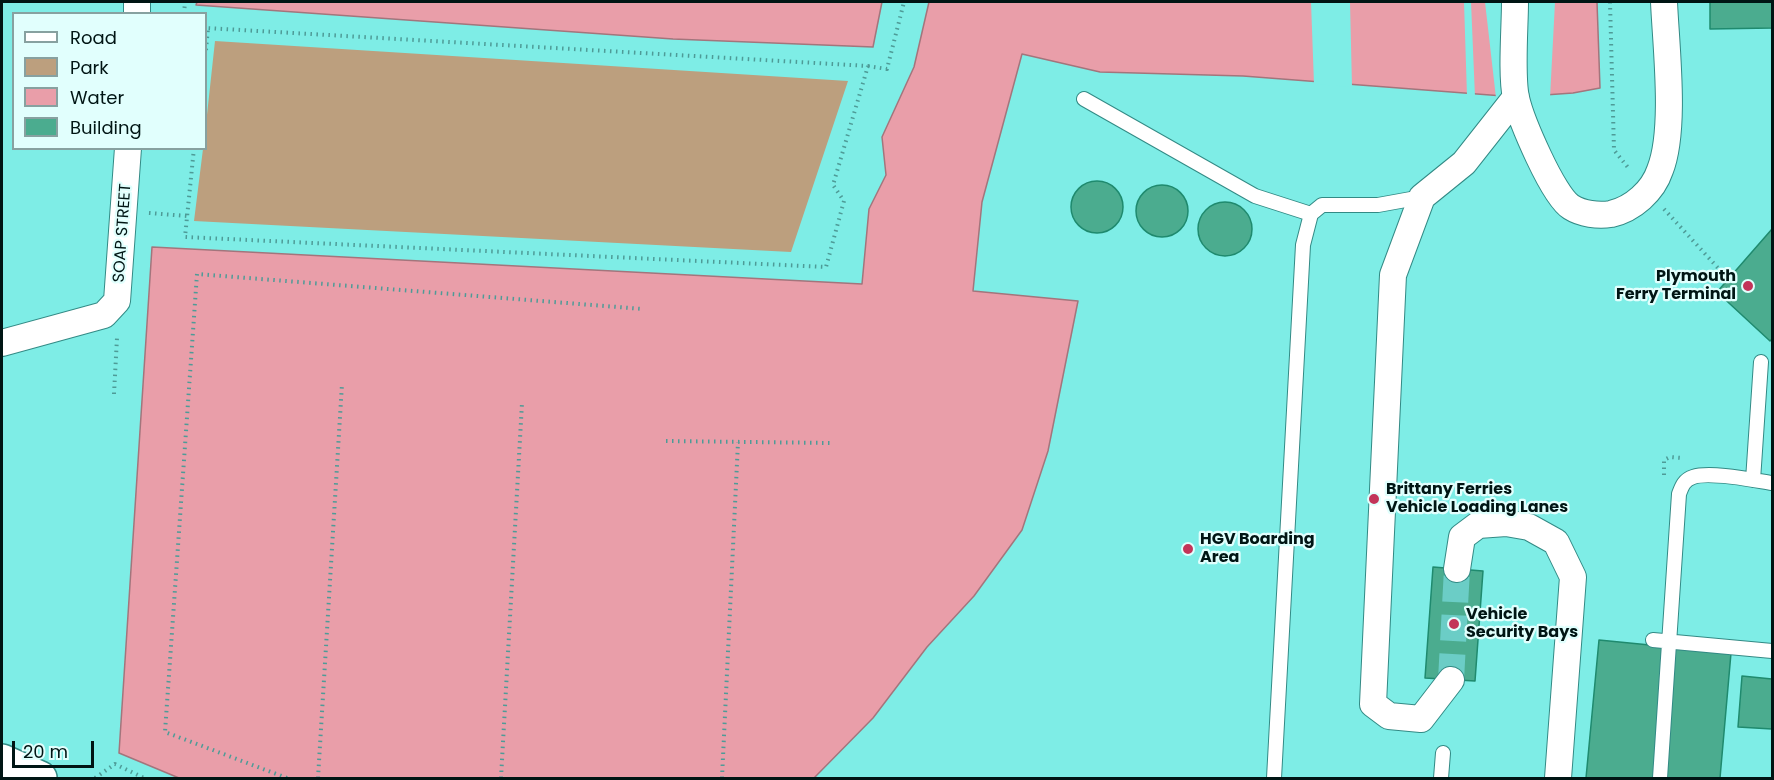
<!DOCTYPE html>
<style>
body{margin:0}
#map{position:relative;width:1774px;height:780px;overflow:hidden;background:#7eede6;font-family:Poppins,sans-serif}
canvas{display:block}
.frame{position:absolute;inset:0;border:3px solid #001514;pointer-events:none}
.legend{position:absolute;left:12px;top:12px;width:195px;height:138px;box-sizing:border-box;background:#e1fffd;border:2px solid #87a1a0;margin:0;padding:8px 10px;list-style:none;font-size:18px;color:#001514}
.legend li{display:flex;align-items:center;gap:12px;height:30px}
.legend b{width:30px;border:2px solid #87a1a0}
.scale{position:absolute;left:12px;top:741px;width:82px;height:27px;box-sizing:border-box;border:3px solid #001514;border-top:0;padding-left:8px;font-size:18px;line-height:21px;white-space:nowrap;color:#001514;-webkit-text-stroke:4px #e1fffd;paint-order:stroke}
</style>
<div id="map">
<canvas width="1774" height="780"></canvas>
<div class="frame"></div>
<ul class="legend">
<li><b style="height:8px;background:#fff"></b>Road</li>
<li><b style="height:16px;background:#bc9f7e"></b>Park</li>
<li><b style="height:16px;background:#e99ea9"></b>Water</li>
<li><b style="height:16px;background:#4bac8f"></b>Building</li>
</ul>
<div class="scale">20 m</div>
</div>
<script>
const g = document.querySelector('canvas').getContext('2d');
g.lineJoin = 'round';
function fill(path, color) { g.fillStyle = color; g.fill(path, 'evenodd'); }
function trace(path, color, width, dash) { g.strokeStyle = color; g.lineWidth = width; g.lineCap = dash ? 'butt' : 'round'; g.setLineDash(dash || []); g.stroke(path); }
function drawText(font, color, halo, rows, align = 'center') {
  g.font = font + ' Poppins,sans-serif'; g.lineWidth = 4.5; g.setLineDash([]); g.textBaseline = 'middle'; g.strokeStyle = halo; g.fillStyle = color; for (const [text, x, y, turn = 0] of rows) {
    g.save(); g.translate(x, y); g.rotate((+turn || 0) * Math.PI / 180); g.textAlign = isNaN(turn) ? turn : align; if (halo) g.strokeText(text, 0, 0); g.fillText(text, 0, 0); g.restore();
  }
}
const green = new Path2D(`
 M215,41L848,81L791,252L194,221L203,149L206,148V124Z`);
const water = new Path2D(`
 M197,2H882L873,47L673,39L196,5Z
 M929,2H1597L1600,88L1573,93L1516,97L1243,76L1100,72L1022,54L982,202L973,291L1078,301L1048,451L1022,530L974,596L927,647L873,718L814,778H179L119,753L152,247L862,284L869,209L886,175L882,137L914,67Z`);
const pier = new Path2D(`
 M1311,2H1350L1352,87L1314,84Z
 M1464,2H1471L1475,97L1467,96Z
 M1485,2H1555L1550,98H1496Z`);
const building = new Path2D(`
 M1710,2H1772V28L1710,29Z
 M1071 207a26 26 0 1 1 52 0a26 26 0 1 1-52 0Z
 M1136 211a26 26 0 1 1 52 0a26 26 0 1 1-52 0Z
 M1198 229a27 27 0 1 1 54 0a27 27 0 1 1-54 0Z
 M1772,229V339L1770,341L1717,292Z
 M1433,567L1483,571L1475,681L1425,678Z
 M1599,640L1731,653L1720,778H1586Z
 M1742,676L1772,679V729L1738,727Z`);
const streetTunnel = new Path2D(`
 M1451,680L1457,569`);
const path = new Path2D(`
 M1610,2L1614,150L1630,170
 M184,14L185,2
 M206,50L208,28
 M868,66L887,69L904,2
 M194,148L185,237L826,267L844,201L833,185L868,66L206,28
 M1664,209L1729,280
 M149,213L187,216
 M114,394L117,338
 M666,441L831,443
 M1664,475V460L1670,457L1682,458
 M95,778L115,764L144,778
 M287,778L165,732L197,274L643,309
 M318,778L342,384
 M501,778L522,403
 M722,778L738,442`);
const lane = new Path2D(`
 M1084,99L1255,196L1311,214
 M1753,480L1761,362
 M1653,640L1772,651
 M1274,778L1303,245L1311,214L1322,205H1378L1422,197
 M1441,778L1443,753
 M1660,778L1679,494C1682,486 1684,480 1693,477C1710,471 1753,480 1772,483`);
const street = new Path2D(`
 M1515,2C1515,27 1511,75 1516,98C1521,120 1553,196 1571,207C1582,214 1598,216 1611,214C1633,209 1653,191 1660,170C1676,130 1666,47 1664,2
 M137,14V2
 M2,343L104,315L117,301L128,148
 M1457,569L1462,537L1478,525L1506,523L1529,527L1556,542L1573,577L1558,778
 M1451,680L1421,719L1389,716L1373,704L1393,275L1422,197L1464,163L1516,97`);
const secondary = new Path2D(`
 M2,761L40,778`);
const markers = [
 [1748,286,6,"#c33459"],
 [1374,499,6,"#c33459"],
 [1188,549,6,"#c33459"],
 [1454,624,6,"#c33459"]
];
const streetNames = [
 ["SOAP STREET",123,233,-86]
];
const poiNames = [
 ["Plymouth",1736,277,"right"],
 ["Ferry Terminal",1736,295,"right"],
 ["Brittany Ferries",1386,490],
 ["Vehicle Loading Lanes",1386,508],
 ["HGV Boarding",1200,540],
 ["Area",1200,558],
 ["Vehicle",1466,615],
 ["Security Bays",1466,633]
];
fill(green, '#bc9f7e');
fill(water, '#e99ea9');
trace(water, '#a3757c', 1.5);
fill(pier, '#7eede6');
fill(building, '#4bac8f');
trace(building, '#1f8a6e', 1.5);
trace(streetTunnel, '#6bcdc6', 26, [26, 13]);
trace(lane, '#338a85', 16);
trace(street, '#338a85', 28);
trace(secondary, '#338a85', 36);
trace(path, '#4e9b97', 4, [1.5, 4.5]);
trace(lane, '#fff', 14);
trace(street, '#fff', 26);
trace(secondary, '#fff', 33);
for (const [x, y, r, color] of markers) { const dot = new Path2D(); dot.arc(x, y, r, 0, 2 * Math.PI); g.fillStyle = color; g.fill(dot); trace(dot, '#e1fffd', 2); }
drawText('16px', '#001514', '#e1fffd', streetNames);
drawText('bold 16px', '#001514', '#e1fffd', poiNames, 'left');
</script>
